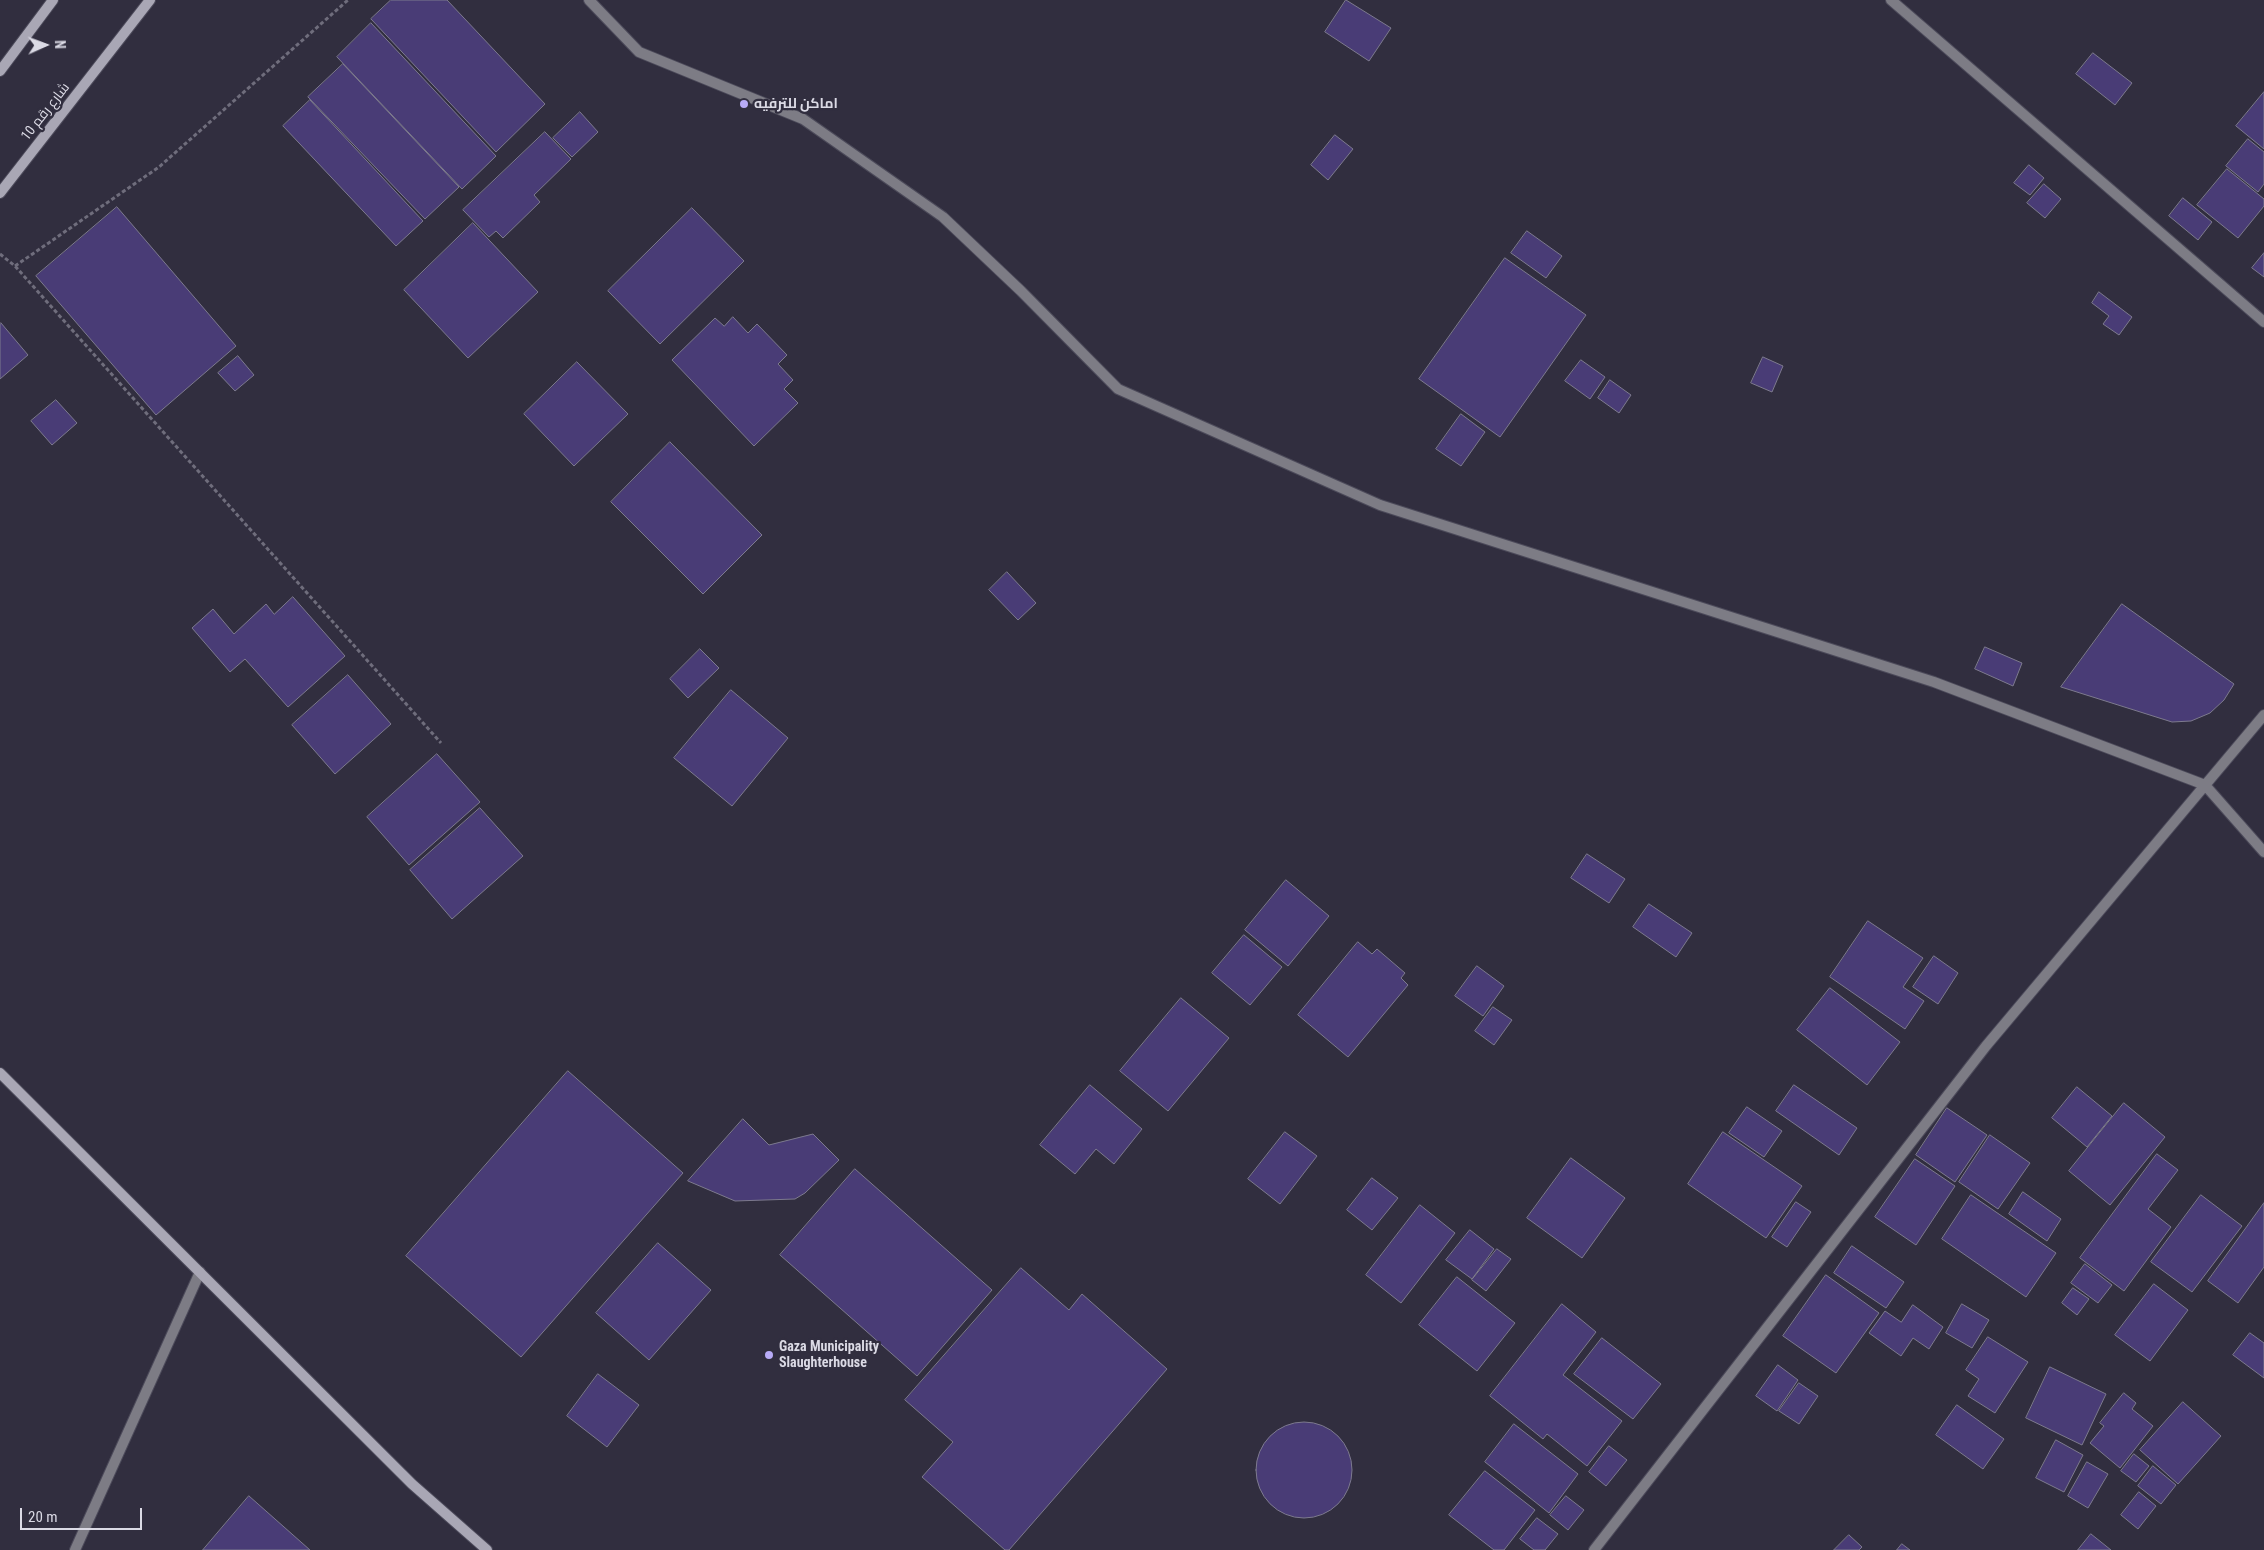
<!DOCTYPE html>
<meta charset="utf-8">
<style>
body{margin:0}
#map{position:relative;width:2264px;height:1550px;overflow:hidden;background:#312e3f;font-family:"Roboto Condensed",sans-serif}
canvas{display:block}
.north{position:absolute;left:20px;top:20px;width:50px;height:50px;-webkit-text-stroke:4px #312e3f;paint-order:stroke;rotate:88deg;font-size:14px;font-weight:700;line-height:20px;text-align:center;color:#dbdae5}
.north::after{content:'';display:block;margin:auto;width:18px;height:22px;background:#dbdae5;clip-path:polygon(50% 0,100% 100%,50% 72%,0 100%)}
.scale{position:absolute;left:20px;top:1508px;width:122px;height:22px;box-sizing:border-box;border:2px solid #dbdae5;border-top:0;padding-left:6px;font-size:15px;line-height:18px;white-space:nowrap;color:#dbdae5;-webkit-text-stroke:4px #312e3f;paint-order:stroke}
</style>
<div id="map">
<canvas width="2264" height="1550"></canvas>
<div class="north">N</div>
<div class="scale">20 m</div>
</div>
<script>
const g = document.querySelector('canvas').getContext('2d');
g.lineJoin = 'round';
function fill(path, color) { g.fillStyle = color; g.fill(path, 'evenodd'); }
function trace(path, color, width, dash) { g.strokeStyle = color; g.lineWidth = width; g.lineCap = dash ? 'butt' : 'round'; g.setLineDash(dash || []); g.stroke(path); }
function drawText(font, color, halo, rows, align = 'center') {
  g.font = font + ' "Roboto Condensed",Cairo,sans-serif'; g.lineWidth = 4.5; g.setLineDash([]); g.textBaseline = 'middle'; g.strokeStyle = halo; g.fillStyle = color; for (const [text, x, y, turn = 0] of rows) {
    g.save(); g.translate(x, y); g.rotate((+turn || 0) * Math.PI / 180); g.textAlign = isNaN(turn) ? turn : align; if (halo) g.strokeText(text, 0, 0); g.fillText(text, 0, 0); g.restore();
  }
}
const building = new Path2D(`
 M391,0H447L545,104L496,152L371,19Z
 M1346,0L1391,28L1369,61L1325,32Z
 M371,23L496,156L462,189L337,57Z
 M2093,53L2132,83L2115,105L2076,74Z
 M343,64L459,187L425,219L308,97Z
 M2264,92V149L2236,126Z
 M310,100L423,221L396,246L283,126Z
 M580,112L598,132L572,157L553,138Z
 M545,132L571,159L534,195L540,202L503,238L496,231L489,237L463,210Z
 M1335,135L1353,149L1328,180L1311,165Z
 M2248,139L2264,152V184L2258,192L2226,166Z
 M2029,165L2044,178L2030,195L2014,183Z
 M2227,169L2264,199V206L2238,238L2197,205Z
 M2044,184L2061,199L2045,218L2027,203Z
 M2183,198L2212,222L2198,240L2169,216Z
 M117,207L236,346L156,415L36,276Z
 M692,208L744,261L660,344L608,291Z
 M473,223L538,292L468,358L404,290Z
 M1527,231L1562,256L1546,278L1511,253Z
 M2264,253V277L2252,268Z
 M1505,258L1586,315L1500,437L1419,379Z
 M2099,292L2132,317L2119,335L2103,324L2109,316L2092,303Z
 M733,317L748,333L757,324L787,355L778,364L793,380L784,389L798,403L754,446L672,360L715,318L724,326Z
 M1,323L28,355L0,379V324Z
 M238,356L254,375L235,391L218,373Z
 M1763,357L1783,366L1772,392L1751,383Z
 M1581,360L1605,377L1590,399L1565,381Z
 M577,362L628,414L574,466L524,414Z
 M1610,380L1631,395L1619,413L1598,398Z
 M56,400L77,423L52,445L31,421Z
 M1461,414L1485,432L1461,466L1436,449Z
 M670,442L762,535L703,594L611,502Z
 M1007,572L1036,603L1018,620L989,590Z
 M293,597L345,656L288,707L245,659L230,672L192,628L213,609L234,634L266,604L274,614Z
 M2122,604L2234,684L2224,700L2210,713L2191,721L2172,722L2061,687Z
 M1985,647L2022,663L2013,686L1975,669Z
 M700,649L719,668L688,698L670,679Z
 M348,675L391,724L335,774L292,725Z
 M731,690L788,738L732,806L674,758Z
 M437,754L480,802L409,865L367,817Z
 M480,808L523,856L452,919L410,870Z
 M1587,854L1625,879L1609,903L1571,878Z
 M1286,880L1329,916L1288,966L1245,930Z
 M1649,904L1692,933L1676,957L1633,927Z
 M1868,921L1923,958L1903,987L1924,1001L1905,1029L1830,977Z
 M1244,935L1282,967L1250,1005L1212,973Z
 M1358,942L1372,954L1377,949L1405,973L1401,978L1408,985L1348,1057L1298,1015Z
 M1934,956L1958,973L1938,1004L1913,987Z
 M1477,966L1504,986L1483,1016L1455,996Z
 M1830,988L1900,1042L1867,1085L1797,1030Z
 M1181,998L1229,1038L1168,1111L1120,1071Z
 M1493,1007L1512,1020L1494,1045L1475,1031Z
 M568,1071L683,1173L521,1357L406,1256Z
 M1090,1085L1142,1129L1114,1164L1096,1149L1075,1174L1040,1145Z
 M1794,1085L1857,1128L1839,1155L1776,1111Z
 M2077,1087L2112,1116L2087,1147L2052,1118Z
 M2124,1103L2165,1137L2110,1205L2069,1171Z
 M1747,1107L1782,1131L1764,1157L1729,1133Z
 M1947,1108L1987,1135L1955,1182L1916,1155Z
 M743,1119L769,1145L813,1134L839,1160L805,1193L795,1199L735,1201L688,1181Z
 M1285,1132L1317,1156L1280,1204L1248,1179Z
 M1723,1132L1802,1186L1766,1238L1688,1184Z
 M1990,1135L2030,1163L1998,1209L1959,1182Z
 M2157,1154L2178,1170L2148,1209L2171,1227L2124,1291L2080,1258Z
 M1571,1158L1625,1198L1582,1258L1527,1218Z
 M1915,1159L1955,1186L1916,1245L1875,1217Z
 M855,1169L992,1290L917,1376L780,1255Z
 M1372,1178L1398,1198L1372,1230L1347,1210Z
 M2023,1192L2061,1219L2047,1241L2009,1214Z
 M1971,1195L2056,1253L2026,1297L1942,1239Z
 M2201,1195L2242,1226L2192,1292L2151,1262Z
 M1796,1202L1811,1212L1787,1247L1772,1237Z
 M2264,1203V1267L2238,1303L2208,1281Z
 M1420,1205L1455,1233L1401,1303L1366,1275Z
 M1470,1230L1494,1249L1472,1279L1446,1260Z
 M658,1243L711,1290L649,1360L596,1313Z
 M1852,1246L1904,1282L1886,1308L1834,1273Z
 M1497,1249L1511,1259L1486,1291L1472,1280Z
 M2085,1264L2112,1285L2098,1303L2071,1283Z
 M1021,1268L1069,1310L1082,1294L1167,1369L1009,1550H1005L922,1477L953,1442L905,1400Z
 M1826,1275L1879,1313L1836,1373L1783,1336Z
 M1457,1277L1515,1323L1477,1371L1419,1325Z
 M2154,1284L2188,1310L2150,1361L2115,1335Z
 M2073,1288L2089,1299L2077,1315L2062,1303Z
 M1562,1304L1596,1332L1563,1375L1622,1421L1587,1466L1547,1434L1543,1439L1490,1396Z
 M1962,1304L1989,1320L1972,1348L1946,1333Z
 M1913,1305L1943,1327L1929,1349L1913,1338L1901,1356L1869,1333L1885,1311L1901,1322Z
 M2250,1333L2264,1343V1378L2233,1355Z
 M1988,1337L2028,1362L1995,1413L1968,1396L1979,1379L1966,1370Z
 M1602,1338L1661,1384L1633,1419L1574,1374Z
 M1778,1365L1798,1380L1777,1411L1756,1396Z
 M2050,1367L2106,1394L2082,1445L2026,1418Z
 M598,1374L639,1405L607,1447L567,1416Z
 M1799,1383L1818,1396L1799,1424L1779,1411Z
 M2124,1393L2136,1403L2132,1409L2153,1426L2120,1468L2090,1443L2104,1426L2100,1423Z
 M2183,1402L2221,1436L2178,1484L2140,1450Z
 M1957,1405L2004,1439L1983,1469L1936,1435Z
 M1256 1470a48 48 0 1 1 96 0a48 48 0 1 1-96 0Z
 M1514,1424L1578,1474L1549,1513L1485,1462Z
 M2056,1440L2083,1455L2064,1492L2036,1478Z
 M1609,1446L1627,1460L1606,1486L1589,1472Z
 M2134,1454L2149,1466L2136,1482L2121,1471Z
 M2087,1462L2108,1474L2088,1508L2068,1496Z
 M2153,1466L2176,1485L2161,1504L2138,1486Z
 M1485,1471L1535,1510L1504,1550H1494L1449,1515Z
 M2139,1492L2156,1506L2138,1529L2121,1515Z
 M249,1496L310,1550H203Z
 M1566,1496L1584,1510L1568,1530L1550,1515Z
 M1537,1518L1558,1534L1545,1550H1534L1520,1539Z
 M2091,1534L2111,1550H2078Z
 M1849,1535L1862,1547L1859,1550H1834Z
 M1902,1544L1910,1550H1897Z`);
const path = new Path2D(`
 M0,254L15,266L441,743
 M15,266L159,167L348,0`);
const lane = new Path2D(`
 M589,0L639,52L803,119L943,217L1021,291L1118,389L1380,505L1934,682L2205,785L2264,852
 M1891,0L2264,322
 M1594,1550L1986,1046L2264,715`);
const street = new Path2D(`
 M75,1550L200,1272`);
const secondary = new Path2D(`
 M0,71L53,0
 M0,193L150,0
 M0,1073L412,1484L487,1550`);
const markers = [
 [744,104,5,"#b8abf7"],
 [769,1355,5,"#b8abf7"]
];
const poiNames = [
 ["اماكن للترفيه",754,104],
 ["Gaza Municipality",779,1347],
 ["Slaughterhouse",779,1363]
];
const streetNames = [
 ["شارع رقم 10",46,112,-52]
];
fill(building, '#493c76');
trace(building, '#7d7a8e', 1);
trace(lane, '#4c4a5a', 12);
trace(street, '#4c4a5a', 12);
trace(secondary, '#4c4a5a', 12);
trace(path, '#6f6d7c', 3, [4, 2.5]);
trace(lane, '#7d7c85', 10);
trace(street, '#7d7c85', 10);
trace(secondary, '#a9a7b5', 10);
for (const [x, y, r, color] of markers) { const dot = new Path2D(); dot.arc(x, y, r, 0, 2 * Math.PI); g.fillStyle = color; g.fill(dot); trace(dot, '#312e3f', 2); }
drawText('bold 14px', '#dbdae5', '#312e3f', poiNames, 'left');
drawText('14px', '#dbdae5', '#312e3f', streetNames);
</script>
